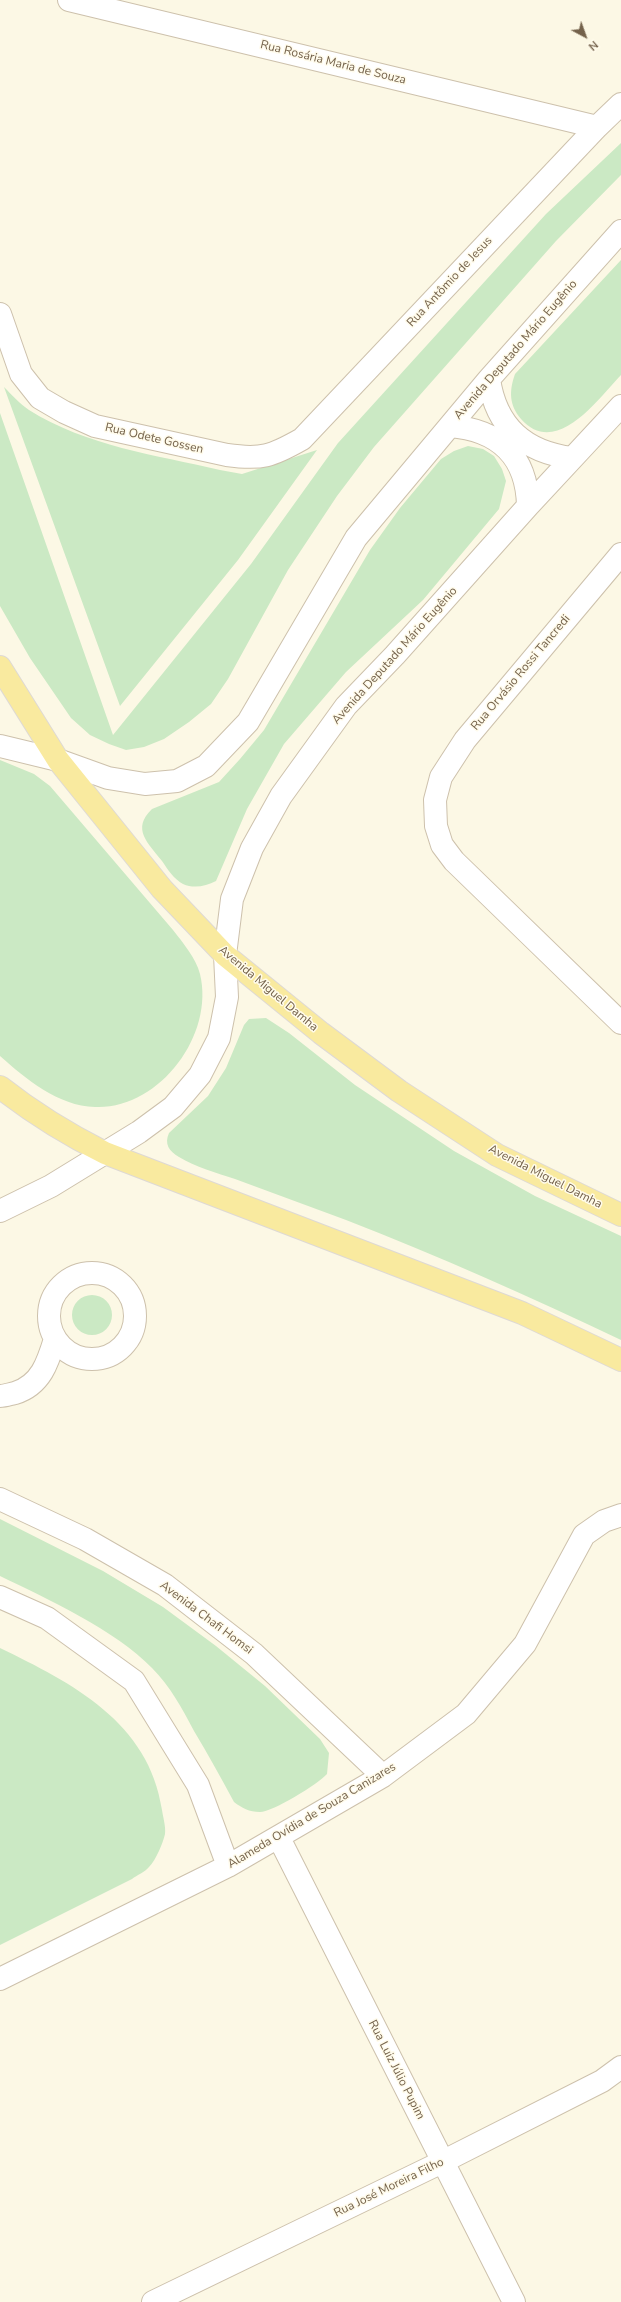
<!DOCTYPE html>
<meta charset="utf-8">
<style>
body{margin:0}
#map{position:relative;width:621px;height:2302px;overflow:hidden;background:#fcf8e5;font-family:"Nunito Sans",sans-serif}
canvas{display:block}
.north{position:absolute;left:565px;top:16px;width:40px;height:40px;-webkit-text-stroke:3px #fffbeb;paint-order:stroke;rotate:139deg;font-size:11px;font-weight:700;line-height:16px;text-align:center;color:#74624b}
.north::after{content:'';display:block;margin:auto;width:14px;height:18px;background:#74624b;clip-path:polygon(50% 0,100% 100%,50% 72%,0 100%)}
</style>
<div id="map">
<canvas width="621" height="2302"></canvas>
<div class="north">N</div>
</div>
<script>
const g = document.querySelector('canvas').getContext('2d');
g.lineJoin = 'round';
function fill(path, color) { g.fillStyle = color; g.fill(path, 'evenodd'); }
function trace(path, color, width, dash) { g.strokeStyle = color; g.lineWidth = width; g.lineCap = dash ? 'butt' : 'round'; g.setLineDash(dash || []); g.stroke(path); }
function drawText(font, color, halo, rows, align = 'center') {
  g.font = font + ' "Nunito Sans",sans-serif'; g.lineWidth = 3; g.setLineDash([]); g.textBaseline = 'middle'; g.strokeStyle = halo; g.fillStyle = color; for (const [text, x, y, turn = 0] of rows) {
    g.save(); g.translate(x, y); g.rotate((+turn || 0) * Math.PI / 180); g.textAlign = isNaN(turn) ? turn : align; if (halo) g.strokeText(text, 0, 0); g.fillText(text, 0, 0); g.restore();
  }
}
const green = new Path2D(`
 M621,143V175L556,241L374,447L337,496L288,570L228,679L211,704L189,722L164,739L144,747L126,750L109,744L90,735L71,718L30,658L0,606V413L113,735L251,564L338,443L546,214Z
 M621,260V375C599,398 556,459 521,419C509,405 509,391 515,374Z
 M4,387C12,395 20,404 29,410C86,446 156,455 220,470L242,474L317,450L238,560L120,706Z
 M468,446L483,449L494,456L502,469L506,481L499,509L423,600L346,672L284,744L247,809L216,881C206,886 194,889 183,884C174,879 168,870 162,861C148,843 131,829 152,809L219,782L240,759L264,730L370,550L400,508L441,459L454,451Z
 M0,760L34,774L50,786L173,930C183,943 196,958 200,974C215,1036 158,1110 95,1107C58,1106 26,1079 0,1056Z
 M266,1018L289,1033L355,1085L454,1151L535,1196L621,1236V1340C531,1297 439,1256 346,1220C309,1206 272,1193 235,1179C217,1173 195,1167 179,1157C169,1151 164,1144 169,1133L208,1096L226,1068L244,1025L249,1019Z
 M72 1315a20 20 0 1 1 40 0a20 20 0 1 1-40 0Z
 M0,1519L103,1571L163,1607L216,1646L265,1686L320,1739L329,1753L327,1774C318,1784 273,1812 260,1812C249,1812 242,1808 234,1802C221,1778 208,1754 194,1731C182,1708 170,1686 152,1668C115,1630 48,1599 0,1576Z
 M0,1648C72,1683 149,1722 162,1810C163,1817 166,1827 165,1834C163,1843 156,1860 149,1867C145,1872 137,1875 132,1879L0,1945Z`);
const minor = new Path2D(`
 M69,0L597,127
 M0,314L21,374L40,398L64,412L95,426L227,455C262,460 272,456 302,439L597,127L621,104
 M489,379C496,427 525,452 572,458
 M450,426C499,430 527,456 528,506
 M621,554L465,740L441,777L435,800L436,826L442,845L454,861L621,1023
 M0,746L58,760L108,778L145,784L177,781L206,766L248,722L356,538L489,379L621,231
 M0,1211L51,1186L139,1132L173,1107L200,1075L219,1038L227,997L225,955L232,899L252,848L281,796L346,706L395,655L528,506L621,406
 M49 1316a43 43 0 1 1 86 0a43 43 0 1 1-86 0Z
 M0,1396C5,1396 10,1394 15,1393C41,1385 48,1362 55,1339
 M0,1499L85,1539L165,1585L254,1654L383,1776
 M0,1597L47,1618L134,1681L198,1785L228,1866
 M279,1838L514,2302
 M0,1979L228,1866L383,1776L466,1714L525,1644L584,1535L604,1521L621,1515
 M153,2302L442,2162L602,2081L621,2067`);
const major = new Path2D(`
 M0,667L58,760L162,889L225,955L321,1033L399,1091L497,1155L621,1215
 M0,1087C33,1113 67,1134 105,1153L522,1313L621,1360`);
const streetNames = [
 ["Rua Rosária Maria de Souza",333,63,14],
 ["Rua Antômio de Jesus",450,282,-47],
 ["Avenida Deputado Mário Eugênio",516,350,-49],
 ["Rua Odete Gossen",154,439,13],
 ["Avenida Deputado Mário Eugênio",395,656,-48],
 ["Rua Orvásio Rossi Tancredi",521,673,-50],
 ["Avenida Miguel Damha",268,989,40],
 ["Avenida Miguel Damha",545,1177,27],
 ["Avenida Chafi Homsi",206,1618,37],
 ["Alameda Ovídia de Souza Canizares",312,1816,-31],
 ["Rua Luiz Júlio Pupim",396,2070,63],
 ["Rua José Moreira Filho",389,2188,-26]
];
fill(green, '#cbe9c4');
trace(minor, '#cdc1ac', 24);
trace(major, '#ded9d4', 24);
trace(minor, '#fff', 22);
trace(major, '#f9ea9f', 22);
drawText('12px', '#74624b', '#fffbeb', streetNames);
</script>
